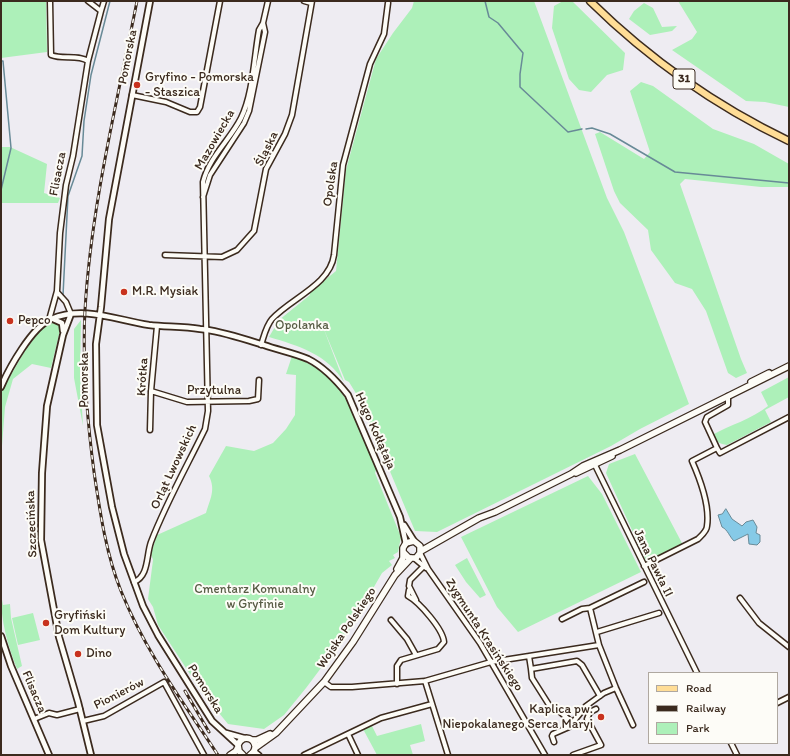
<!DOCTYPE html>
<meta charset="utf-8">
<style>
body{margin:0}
#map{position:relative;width:790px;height:756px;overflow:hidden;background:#eeecf2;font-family:Itim,sans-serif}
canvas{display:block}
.frame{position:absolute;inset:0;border:2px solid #3b2a1e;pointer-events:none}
.legend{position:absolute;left:648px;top:672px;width:130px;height:72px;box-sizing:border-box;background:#fdfcf7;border:1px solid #afa8a0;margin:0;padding:5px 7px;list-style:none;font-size:12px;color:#3b2a1e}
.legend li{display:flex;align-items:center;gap:8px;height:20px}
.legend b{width:20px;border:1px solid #afa8a0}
</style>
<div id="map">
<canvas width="790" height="756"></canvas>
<div class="frame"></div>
<ul class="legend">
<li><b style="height:5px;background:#ffdd96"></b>Road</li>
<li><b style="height:5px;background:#3b2a1e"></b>Railway</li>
<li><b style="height:11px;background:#adf0b9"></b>Park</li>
</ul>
</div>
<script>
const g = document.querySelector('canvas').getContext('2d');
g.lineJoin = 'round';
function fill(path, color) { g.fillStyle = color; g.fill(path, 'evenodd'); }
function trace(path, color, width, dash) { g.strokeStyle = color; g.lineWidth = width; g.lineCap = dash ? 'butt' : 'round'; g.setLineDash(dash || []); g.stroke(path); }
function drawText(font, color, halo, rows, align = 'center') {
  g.font = font + ' Itim,sans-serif'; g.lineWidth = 4; g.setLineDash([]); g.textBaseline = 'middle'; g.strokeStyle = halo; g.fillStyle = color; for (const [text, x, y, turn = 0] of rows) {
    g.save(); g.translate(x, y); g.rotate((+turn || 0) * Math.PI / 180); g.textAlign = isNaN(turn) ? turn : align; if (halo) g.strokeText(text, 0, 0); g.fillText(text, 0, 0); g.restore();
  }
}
const green = new Path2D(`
 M1,1H46L47,52L1,58Z
 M414,1H534L607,198L624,232L689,404L640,429L611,446L437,532L415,531L360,400L349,382L345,380L323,327L344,382C327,354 299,346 269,337L279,320L310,295L309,293L336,271L346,170L376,59L393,33L412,8Z
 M563,1H572L625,53L623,70L607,75L591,92L579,90L569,79L552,28L554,6Z
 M678,1H789V107L765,102L746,101L672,50L692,39L697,32Z
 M644,3L653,8L662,27L677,26L672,31L650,35L629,19L634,11Z
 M641,82L653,86L713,129L754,144L789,164V187H761L685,179L680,184L741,359L747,373L736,378L728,373L706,311L692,289L675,283L651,250L648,230L620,203L614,191L595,134L600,132L644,159L650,152L630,91Z
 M1,147H10L47,164L44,193L60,198L58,203H1Z
 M81,320L80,374L83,426L74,378V329Z
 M51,321L58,322L61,326L51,368L32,364L13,379L5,407L1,459V392L26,349L43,327Z
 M292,356C347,377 356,418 377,467L375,473L401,537L398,552L393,555L395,558L389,561L392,565L382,573L348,632L306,688L284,715L264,729L228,724L201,691L158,625L153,607L148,599L153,560L151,554L157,535L206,513C210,499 216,490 209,476L226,446L254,451L273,443L286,429L295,415L296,375L286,374Z
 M789,377V397L765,410L771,422L727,445C720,444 716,442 712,435C730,425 752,419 768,406L761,392Z
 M635,454L683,545L647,563L606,473L609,464Z
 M588,476L602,494L641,572L518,632L497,607L461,537Z
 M467,558L486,595L480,598L466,582L455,565Z
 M1,594L3,605L10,604L11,618L22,666L17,669C7,643 1,622 1,594Z
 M33,613L40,640L18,645L12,618Z
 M371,724L377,736L421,724L425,741L410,745L413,755H377L363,729Z`);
const water = new Path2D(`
 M726,509L732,519L742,526L746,522L753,520L757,527L756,533L760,535V542L757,545L749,544L748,534L734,541C729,536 728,530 722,527L718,515L722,514Z`);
const stream = new Path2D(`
 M485,1L489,17L498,23L523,53L520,74V87L568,132L582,129
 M1,61H3L11,148L1,190
 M586,129L592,128L610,134L675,172L789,183
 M63,295L68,196L82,156L84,121L91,75L110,1`);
const minor = new Path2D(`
 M50,1L51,55C63,60 77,54 88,61
 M304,1L311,3
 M101,11L104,1
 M132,95L166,102L190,112H197L200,107L220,1
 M203,197L210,175L244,123L249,111L265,32L263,23L268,1
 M165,255L222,257L237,250L254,231L266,169L285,134L292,115L312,1
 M57,292L66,302L71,314
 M49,320L57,291L60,233L66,185L73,156L88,61L101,11L88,1
 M261,345C264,336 266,326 272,319C291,298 330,285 334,255L343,165L370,64L384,34L388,3
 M151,391L187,402L249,401L258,399L259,380
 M150,430L151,391L157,326
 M717,448L705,422L707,417L728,405V396
 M594,463L697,673
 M420,553L428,569L480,643L545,755
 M414,558L426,568
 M644,566L698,539C702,535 707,531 707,526C710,506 700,479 692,461L717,448L720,453L789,417
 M134,582C149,576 146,556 151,542C166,503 187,466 205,429L208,411L203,182C209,157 230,140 241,118C253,94 254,57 259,30L263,23
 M740,598L759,623L789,647
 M416,600L409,586L410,580L424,566
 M562,619L582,609L590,608
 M391,620L407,639L416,655
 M597,632L659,613
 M529,656L531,669L577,661L582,665L600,696
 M531,669L532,678L551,708L559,711L573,723
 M425,681L448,755
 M324,682L331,687H352L425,681L491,662L599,645
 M397,684V666L401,660L438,649L444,642C443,629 419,602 408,596L409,590
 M777,703L789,697
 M34,719L49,713L57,715L80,709
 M83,721L104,716L164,682L204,755
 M633,725L616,688L599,645L590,608L644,582
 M348,734L358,755
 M554,742L552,736L553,734L569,727L586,706L604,693L616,688
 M731,743L737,755
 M254,751L259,755
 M304,755L381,718L432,704
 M573,755L601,745L587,719L590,712L596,709`);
const tertiary = new Path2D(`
 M150,1L109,219L101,307L96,344L97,425L112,507L124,554L143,606L158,635L212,721L238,745
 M71,314L63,335L47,406L42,473L41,540L59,637L78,702L91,755
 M53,319L62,323L63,331
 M1,387C9,368 32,327 51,319C84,305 116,320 149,325C166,327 183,326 200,329C222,331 243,339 264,345C278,350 294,353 308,359C324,367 337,381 348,395L400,517L406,544
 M404,525L414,541
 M1,636L11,666L49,755
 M226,733L244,738`);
const secondary = new Path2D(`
 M751,382L769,373
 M576,473L612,456
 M421,551L479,518L495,512L571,474L583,466L620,450L789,366
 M397,569L403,558V548L406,543L414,541L420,546V553L416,558H409L404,553
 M252,740H257L270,734
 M255,748L276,733L324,682L353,642L395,575L411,558
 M230,755L236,751L238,747
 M243,755L239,751L238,745C240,739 246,736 252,740C257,745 256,751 250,755`);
const primary = new Path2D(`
 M590,1C648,58 716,106 789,141`);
const rail = new Path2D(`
 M137,1C117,103 91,206 85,310C82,364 87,418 94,472C100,512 106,554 121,591C145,651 183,702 218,755
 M185,691L209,732`);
const markers = [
 [137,85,4,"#c8321e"],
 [124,292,4,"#c8321e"],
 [10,321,4,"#c8321e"],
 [46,623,4,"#c8321e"],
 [78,654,4,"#c8321e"],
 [601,717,4,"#c8321e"]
];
const shields = [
 [684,79,22]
];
const shieldNames = [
 ["31",684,79]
];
const streetNames = [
 ["Pomorska",128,57,-79],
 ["Mazowiecka",215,140,-60],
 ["Śląska",267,149,-64],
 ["Flisacza",58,174,-79],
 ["Opolska",331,184,-82],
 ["Krótka",143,377,-86],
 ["Pomorska",85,380,-90],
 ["Przytulna",214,391],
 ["Hugo Kołłątaja",375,431,66],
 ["Orląt Lwowskich",174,467,-65],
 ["Szczecińska",32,524,-92],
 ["Jana Pawła II",653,563,64],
 ["Wojska Polskiego",347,628,-56],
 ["Zygmunta Krasińskiego",484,635,57],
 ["Pomorska",205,689,58],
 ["Flisacza",34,692,67],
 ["Pionierów",119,694,-27]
];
const poiNames = [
 ["Gryfino - Pomorska",145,78],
 ["- Staszica",145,93],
 ["M.R. Mysiak",132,292],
 ["Pepco",18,321],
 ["Gryfiński",54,616],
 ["Dom Kultury",54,631],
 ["Dino",86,654],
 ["Kaplica pw.",593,710,"right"],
 ["Niepokalanego Serca Maryi",593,725,"right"]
];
const parkNames = [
 ["Opolanka",302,326],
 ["Cmentarz Komunalny",255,590],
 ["w Gryfinie",255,605]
];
fill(green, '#adf0b9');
fill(water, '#86cae7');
trace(water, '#688a97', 1);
trace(stream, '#688a97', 1.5);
trace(minor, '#3b2a1e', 7);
trace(tertiary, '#3b2a1e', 8);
trace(secondary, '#3b2a1e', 8);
trace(primary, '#3b2a1e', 9);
trace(minor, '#fdfcf7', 4);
trace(tertiary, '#fdfcf7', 4.5);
trace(secondary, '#fdfcf7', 5.5);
trace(primary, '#ffdd96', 6);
trace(rail, '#3b2a1e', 3);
trace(rail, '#fdfcf7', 1.5, [4.5]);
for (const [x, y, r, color] of markers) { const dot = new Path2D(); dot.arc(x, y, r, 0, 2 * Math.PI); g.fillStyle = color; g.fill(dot); trace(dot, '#fdfcf7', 1.5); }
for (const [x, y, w] of shields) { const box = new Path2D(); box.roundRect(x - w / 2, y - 10, w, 20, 3); g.fillStyle = '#fdfcf7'; g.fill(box); trace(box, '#3b2a1e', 1); }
drawText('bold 12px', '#3b2a1e', null, shieldNames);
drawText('13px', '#3b2a1e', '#fdfcf7', streetNames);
drawText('13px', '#3b2a1e', '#fdfcf7', poiNames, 'left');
drawText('13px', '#585c45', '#fdfcf7', parkNames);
</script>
